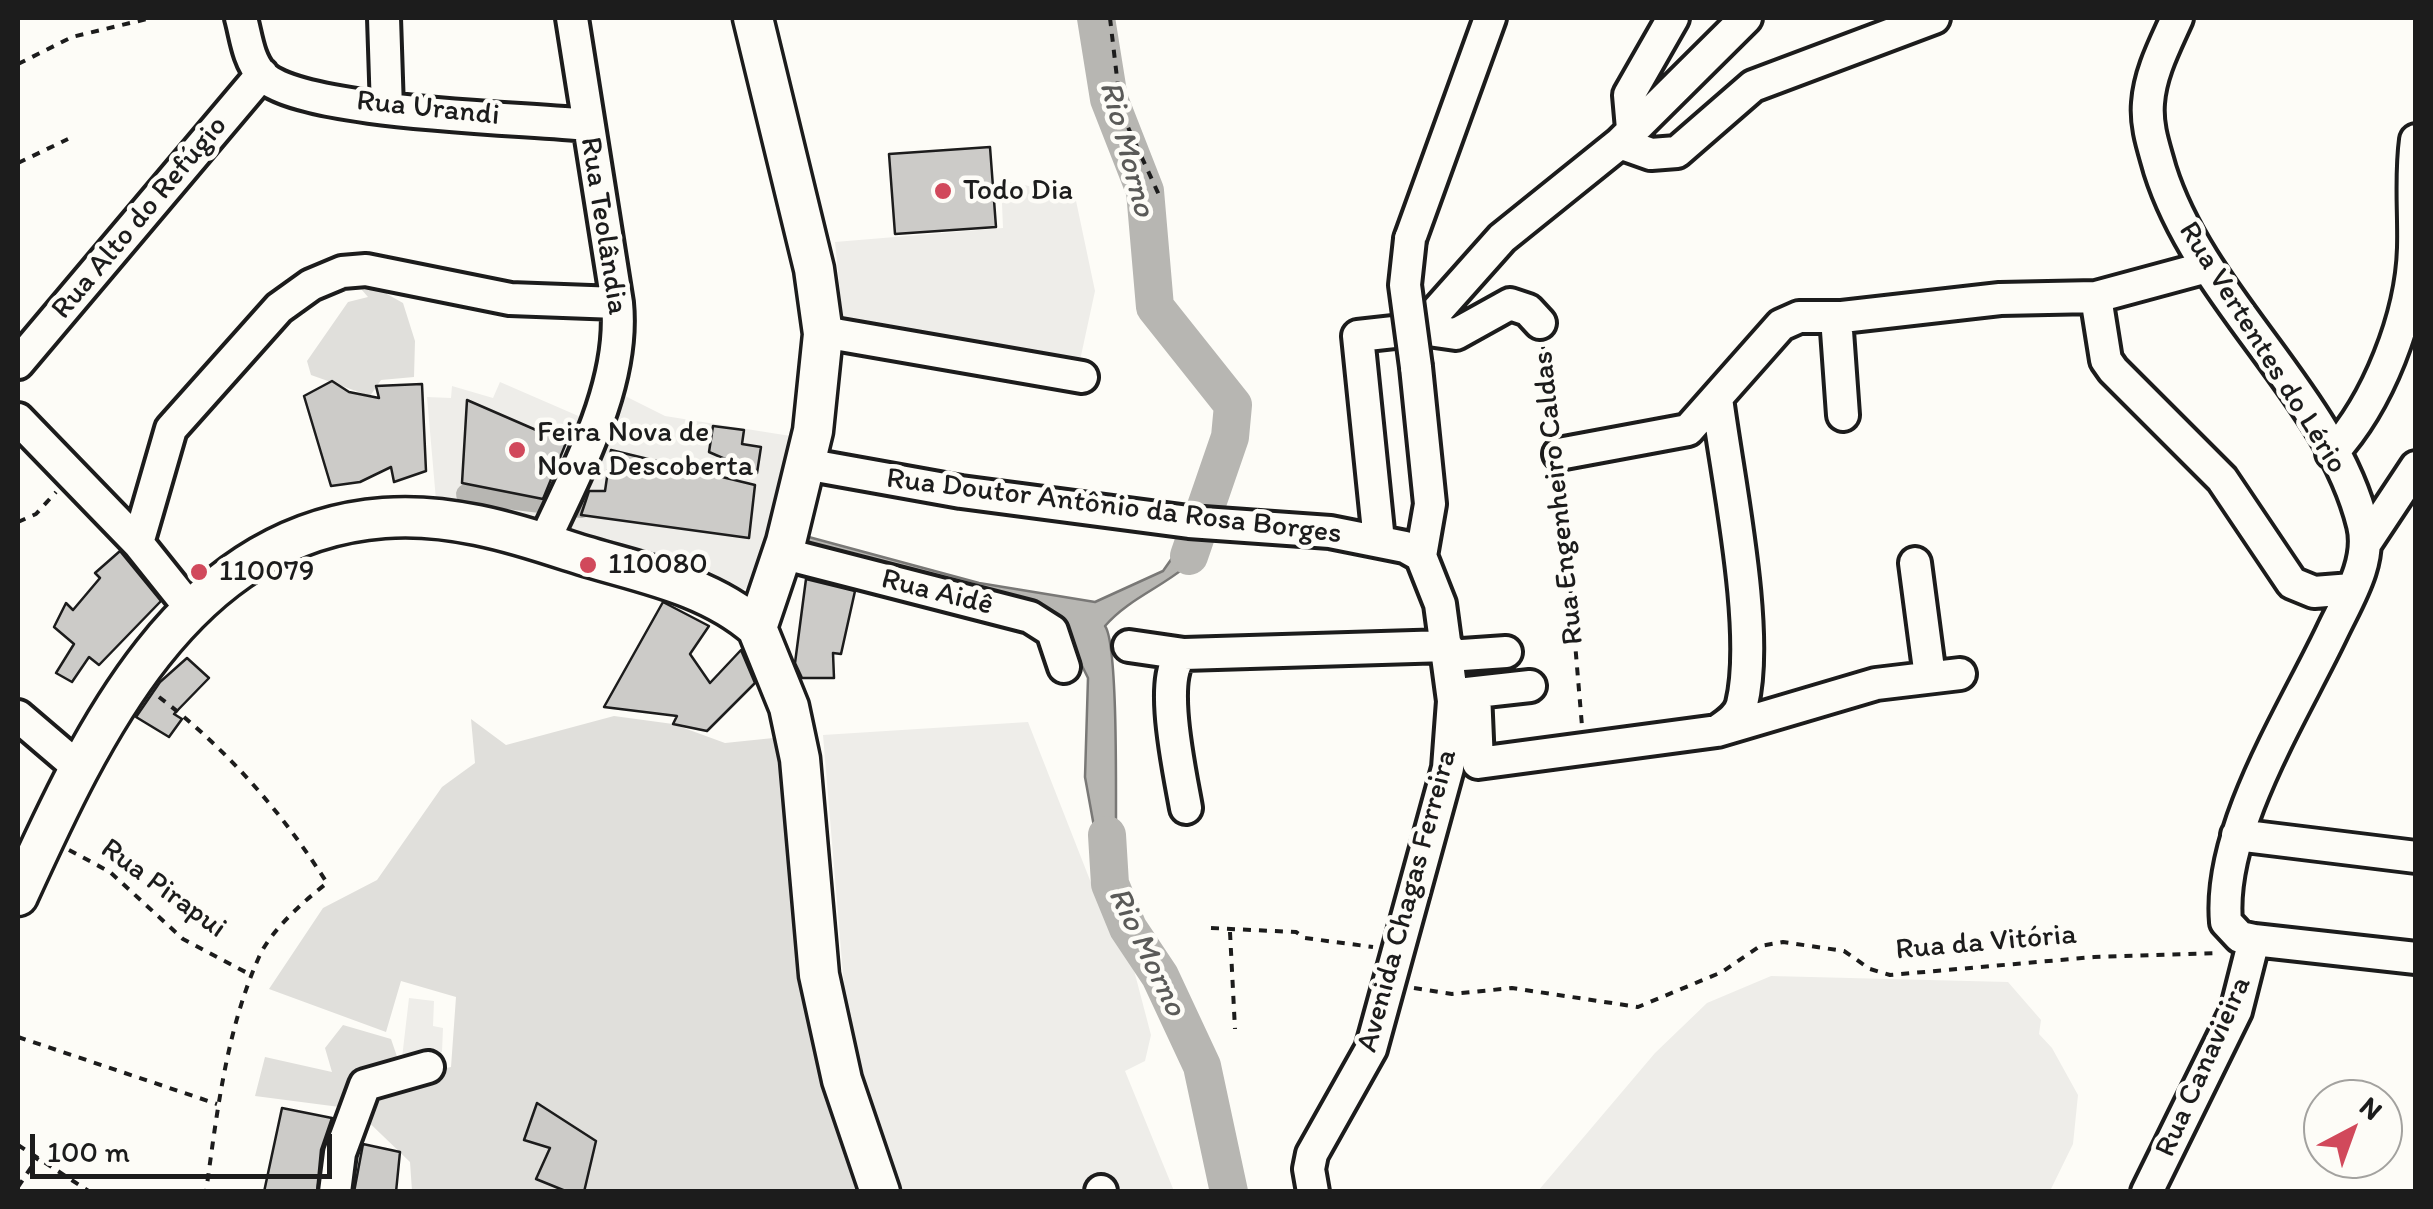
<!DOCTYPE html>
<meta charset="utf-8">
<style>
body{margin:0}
#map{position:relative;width:2433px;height:1209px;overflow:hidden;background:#fdfcf7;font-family:Itim,sans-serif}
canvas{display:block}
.frame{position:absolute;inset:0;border:20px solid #1c1c1c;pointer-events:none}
.north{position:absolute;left:2303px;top:1079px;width:100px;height:100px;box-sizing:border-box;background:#fdfcf7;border:2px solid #a3a29f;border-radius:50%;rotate:41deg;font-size:28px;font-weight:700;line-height:40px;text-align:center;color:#1c1c1c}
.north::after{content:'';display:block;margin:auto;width:35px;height:45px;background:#d1495b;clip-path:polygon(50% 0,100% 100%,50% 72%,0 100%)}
.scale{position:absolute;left:30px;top:1134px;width:302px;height:45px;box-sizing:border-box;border:5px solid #1c1c1c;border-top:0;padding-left:12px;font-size:30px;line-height:35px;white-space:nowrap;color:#1c1c1c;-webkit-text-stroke:8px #fdfcf7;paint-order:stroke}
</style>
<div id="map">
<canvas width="2433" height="1209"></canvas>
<div class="frame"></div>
<div class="north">N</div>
<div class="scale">100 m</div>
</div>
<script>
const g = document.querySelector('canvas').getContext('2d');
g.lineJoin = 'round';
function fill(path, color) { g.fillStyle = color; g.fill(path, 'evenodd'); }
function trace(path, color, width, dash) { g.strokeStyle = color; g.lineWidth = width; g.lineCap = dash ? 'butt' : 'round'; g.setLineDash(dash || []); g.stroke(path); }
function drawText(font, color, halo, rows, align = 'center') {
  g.font = font + ' Itim,sans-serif'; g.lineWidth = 9; g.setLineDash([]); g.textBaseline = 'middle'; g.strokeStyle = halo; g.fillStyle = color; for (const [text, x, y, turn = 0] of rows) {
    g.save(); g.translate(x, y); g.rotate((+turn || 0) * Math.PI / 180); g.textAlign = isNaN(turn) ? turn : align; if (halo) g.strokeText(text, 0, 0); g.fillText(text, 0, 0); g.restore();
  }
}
const built = new Path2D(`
 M1001,180L1075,196L1095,291L1079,365L843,322L835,242L1003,228Z
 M500,382L583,418L599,383L665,416L803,438L760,584L729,594L545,519L436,500L427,397L451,398L452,386L493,398Z
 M1028,722L1095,893L1102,891L1125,936L1151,1035L1145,1061L1125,1071L1174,1191H900L869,1107L847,1022L823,735Z
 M1771,976L2008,982L2041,1020L2039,1034L2052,1048L2078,1095L2073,1144L2050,1191H1538L1655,1053L1707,1003Z
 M409,998L434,1001L433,1026L443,1028L442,1052H433L432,1060L402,1058Z`);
const green = new Path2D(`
 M355,282L387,283V294L403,303L415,341L414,377L381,380L370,396L311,375L307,361L348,302L368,297Z
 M614,716L673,724L725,743L783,737L873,1191H412L410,1162L355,1109L255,1096L265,1057L332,1072L325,1048L343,1025L391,1039L404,1077L451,1067L456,997L401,981L386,1032L269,989L323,908L377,880L442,787L475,763L471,719L506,745Z`);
const water = new Path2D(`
 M1189,534L1210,538C1186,581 1136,590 1105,626C1120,646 1115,839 1116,880L1105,887L1085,777L1088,678L1064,629L803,550L805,536L979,583L1095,602L1163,571Z`);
const canal = new Path2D(`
 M466,494L582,508`);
const river = new Path2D(`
 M1096,18L1109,99L1145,191L1155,307L1233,405L1230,437L1189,556
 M1107,835L1110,884L1128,928L1160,976L1202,1066L1229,1192`);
const building = new Path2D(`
 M990,147L996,227L895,234L889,154Z
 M332,381L349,392L379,398L376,386L422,384L426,471L394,482L391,467L360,482L331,486L304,396Z
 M467,400L566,443L543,499L462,483Z
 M713,426L744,430L742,444L761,447L757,473L709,452Z
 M611,450L755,485L749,538L581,515L589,491H605Z
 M120,551L161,601L99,665L89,657L72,682L56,673L74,644L54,627L66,603L73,610L100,578L95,573Z
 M806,579L855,591L841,654L833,653L834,678H802L795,663Z
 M663,602L709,626L690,654L710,683L741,650L755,683L707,731L673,724L677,716L604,707Z
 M187,658L209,678L174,714L182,719L169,737L136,717L160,682Z
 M537,1103L596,1141L584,1192H568L536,1179L550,1148L524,1140Z
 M282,1108L332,1118L321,1150L317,1192H264Z
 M363,1144L400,1152L396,1192H354Z`);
const path = new Path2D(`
 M1110,18L1121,112L1159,195
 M18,64L72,37L151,18
 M18,163L68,139
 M1543,347L1556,432
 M1561,476L1582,726
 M18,522L36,514L56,492
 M159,697C226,748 282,812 327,883C304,901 271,930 259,957C226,1031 217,1113 206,1192
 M69,850L110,872L183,939L253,976
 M1211,928L1296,932L1305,938L1373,947
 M1230,932L1235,1029
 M1414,988L1452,994L1512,988L1638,1007L1722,972L1760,946L1783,942L1844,951L1870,969L1890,975L2094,957L2218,953
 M18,1037L217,1104
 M18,1145L90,1192
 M18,1187L38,1157`);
const minor = new Path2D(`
 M241,18C246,36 248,60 262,75C299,114 525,118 586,125
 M384,18L387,109
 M2177,18C2165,45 2150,73 2148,103C2146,127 2154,148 2160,170C2201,300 2332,397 2363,525C2372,562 2347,600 2332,632C2293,714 2218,830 2226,922L2240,937L2254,940L2416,958
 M1632,129L1629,95L1673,18
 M1620,143L1746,18
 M1410,239L1490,18
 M2096,297L2106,360L2113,370L2222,479L2292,583L2314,592L2352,589
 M1836,317L1843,415
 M1421,329L1502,238L1620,143L1651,154L1677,152L1753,86L1934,18
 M823,332L1082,377
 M18,363L262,74
 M18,419L138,543L190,608
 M2332,453C2378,403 2412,317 2414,248C2415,212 2411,177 2416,140
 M1559,454L1688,430L1781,325L1799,317H1842L2000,299L2096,297L2207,267
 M805,464L961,492L1189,522L1330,532L1405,547L1421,556
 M1379,541L1358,336L1421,329L1456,334L1510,304L1528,310L1540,323
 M544,542C577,470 625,384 617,303L572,18
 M138,543L171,429L279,308L311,285L342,272L366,270L510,299L617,303
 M2365,544L2416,467
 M781,553L1030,617L1052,631L1064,667
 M1915,563L1930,677
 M1129,646L1184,654L1447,646
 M1184,654C1156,669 1181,778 1186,808
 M1448,656L1506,652
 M1475,692L1478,763L1717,731L1876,684L1960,674
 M1458,694L1530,686
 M18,716L80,769
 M1717,731C1727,724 1739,717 1742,704C1760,630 1727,477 1717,398
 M2237,835L2416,857
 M1101,1191V1192
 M335,1192L340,1153L365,1085L428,1067
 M1313,1192L1309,1169L1312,1154L1371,1049L1448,768L1453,701L1440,604L1421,556L1430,504L1416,367
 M2147,1192L2236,1011L2254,940`);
const major = new Path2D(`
 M753,18L814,269L823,334L813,431L786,542L757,628L789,707L800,759L819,975L842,1080L880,1192
 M18,896C90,738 183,533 384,518C447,513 509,531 569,551C633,572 705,582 757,628`);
const minorBridge = new Path2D(`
 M1410,239L1405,285L1416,367`);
const markers = [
 [943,191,10,"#d1495b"],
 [517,450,10,"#d1495b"],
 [588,565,10,"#d1495b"],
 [199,572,10,"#d1495b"]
];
const streetNames = [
 ["Rua Urandi",428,109,6],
 ["Rua Alto do Refúgio",140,218,-50],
 ["Rua Teolândia",603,226,81],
 ["Rua Vertentes do Lério",2262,348,58],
 ["Rua Engenheiro Caldas",1559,498,-96],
 ["Rua Doutor Antônio da Rosa Borges",1114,507,7],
 ["Rua Aidê",937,593,14],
 ["Rua Pirapui",163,889,36],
 ["Avenida Chagas Ferreira",1408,901,-75],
 ["Rua da Vitória",1986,943,-5],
 ["Rua Canavieira",2204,1067,-66]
];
const poiNames = [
 ["Todo Dia",963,191],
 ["Feira Nova de",537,433],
 ["Nova Descoberta",537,467],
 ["110080",608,565],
 ["110079",219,572]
];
const waterNames = [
 ["Rio Morno",1126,149,75],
 ["Rio Morno",1146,952,64]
];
fill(built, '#eeede9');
fill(green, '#e0dfdb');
fill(water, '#b7b6b2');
trace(water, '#797876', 2.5);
trace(canal, '#b7b6b2', 20);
trace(river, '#b7b6b2', 38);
fill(building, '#cccbc8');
trace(building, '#1c1c1c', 2.5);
trace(minor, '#1c1c1c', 38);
trace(major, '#1c1c1c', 45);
trace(path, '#1c1c1c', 4, [8, 8]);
trace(minor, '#fdfcf7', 30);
trace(major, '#fdfcf7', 38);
trace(minorBridge, '#1c1c1c', 38, []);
trace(minorBridge, '#fdfcf7', 30);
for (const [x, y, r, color] of markers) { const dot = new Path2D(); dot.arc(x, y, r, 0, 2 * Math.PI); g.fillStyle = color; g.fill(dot); trace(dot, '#fdfcf7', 4); }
drawText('30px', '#1c1c1c', '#fdfcf7', streetNames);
drawText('30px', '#1c1c1c', '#fdfcf7', poiNames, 'left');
drawText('italic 32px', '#5a5a58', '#fdfcf7', waterNames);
</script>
